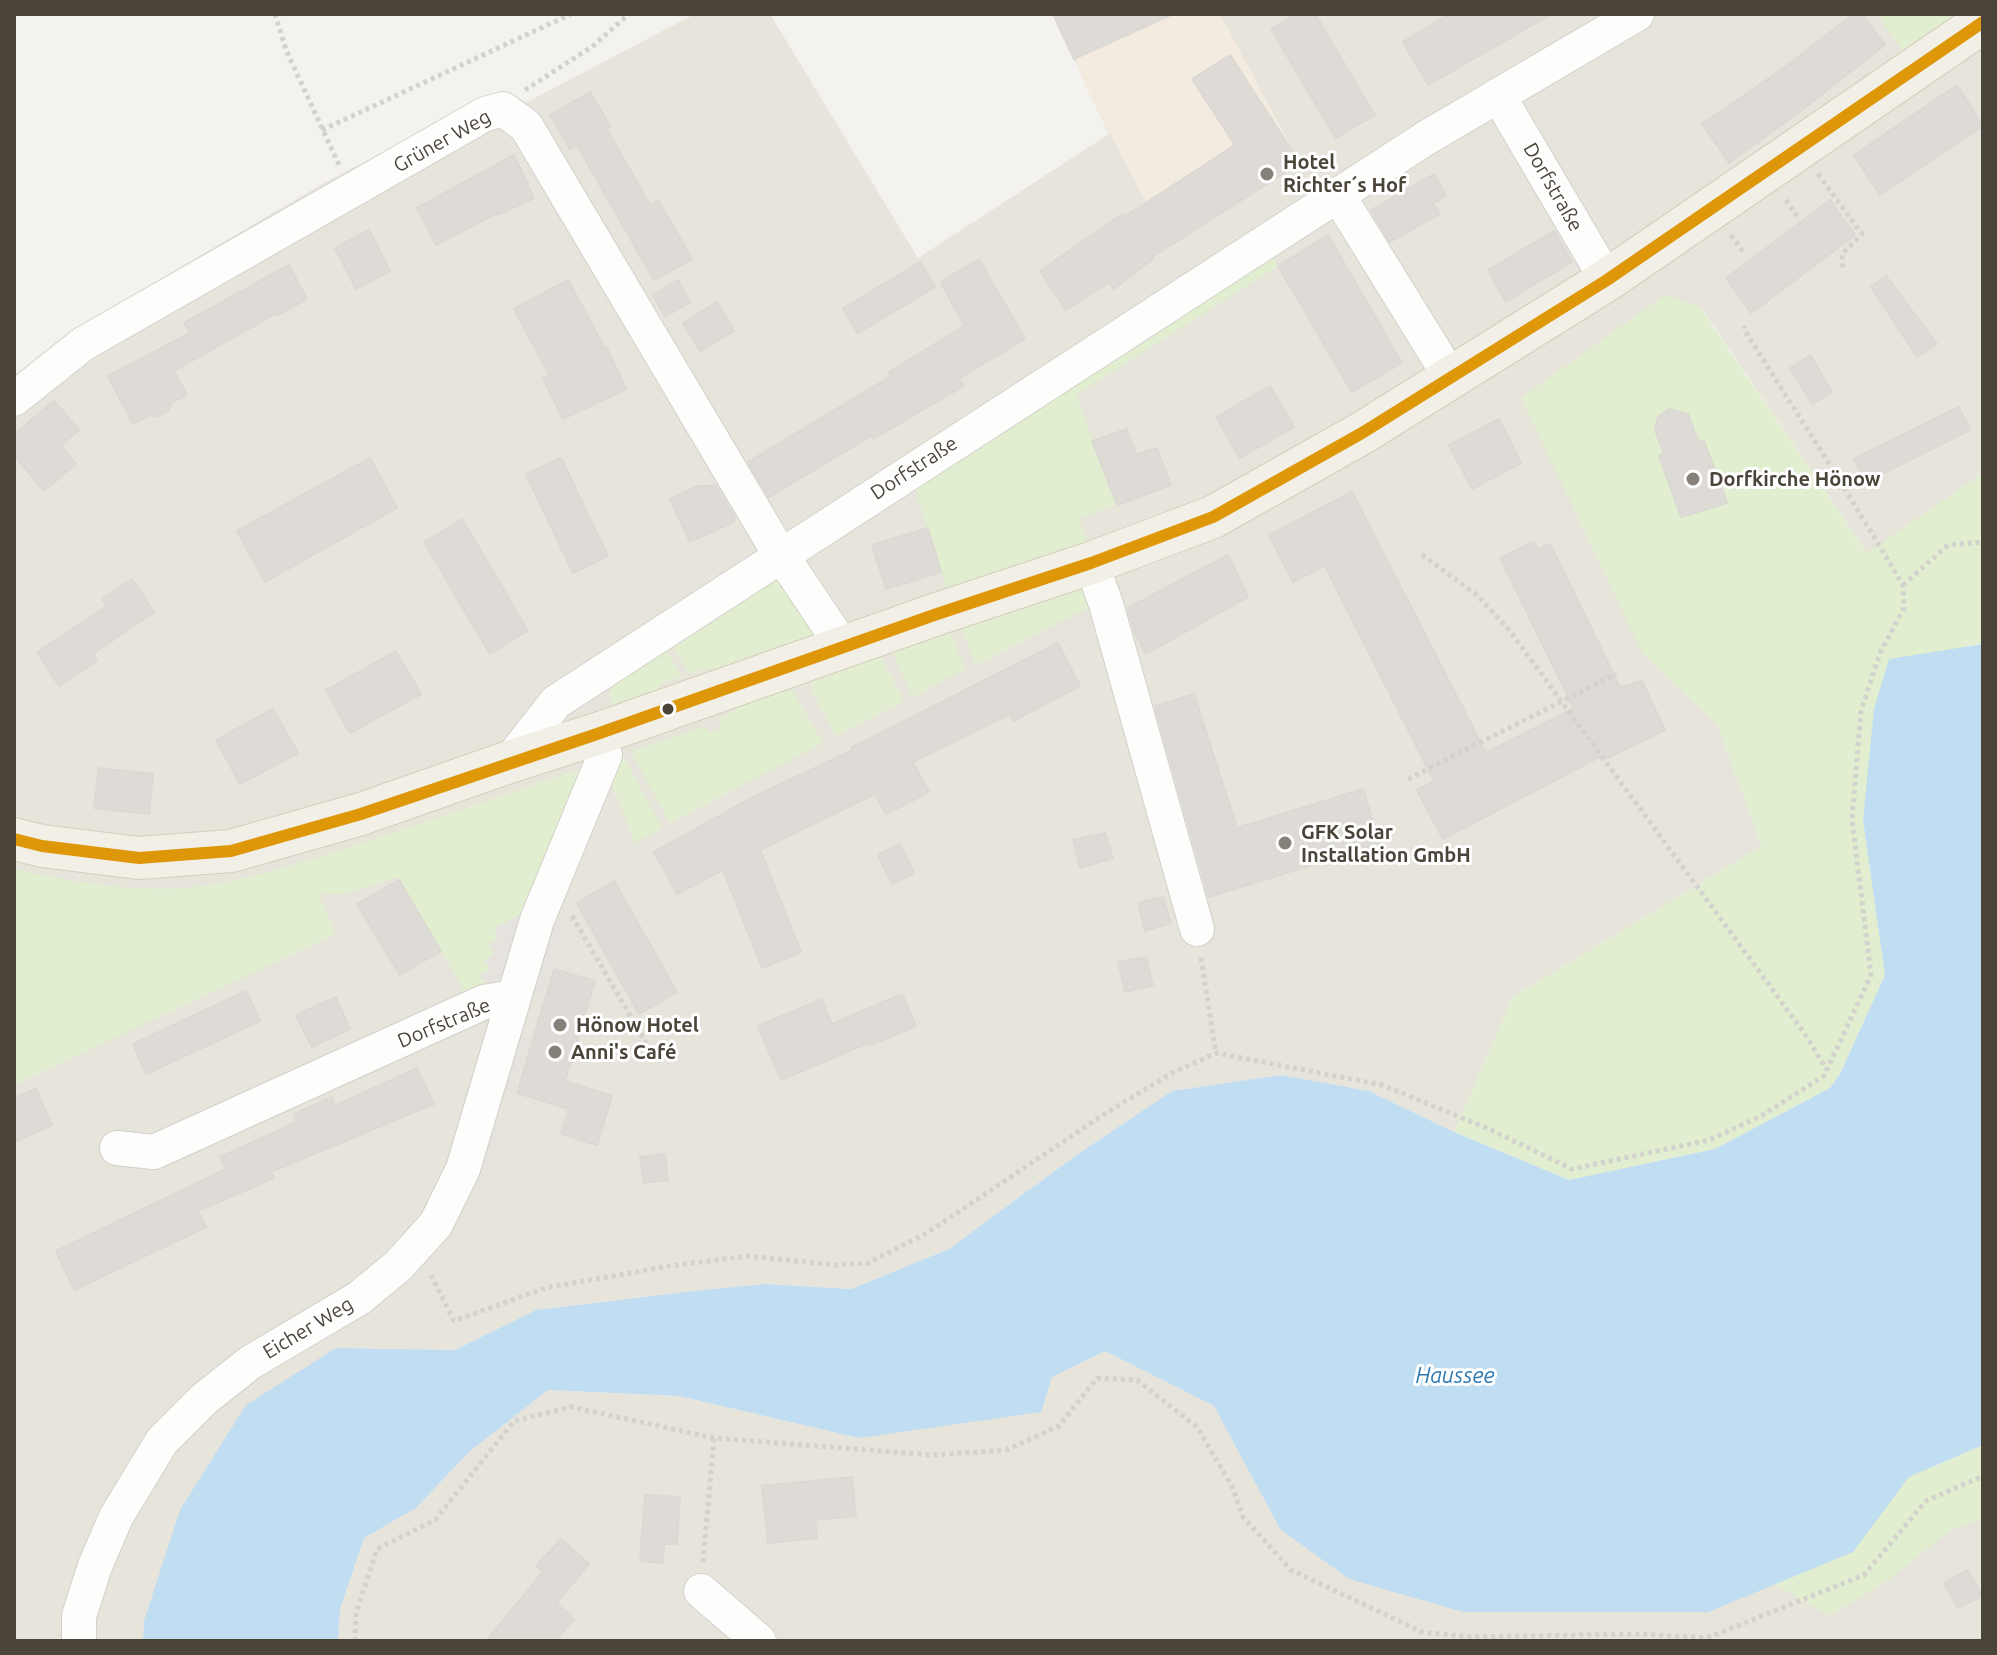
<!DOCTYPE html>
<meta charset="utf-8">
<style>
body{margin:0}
#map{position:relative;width:1997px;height:1655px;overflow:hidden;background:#f4f2ee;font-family:Ubuntu,sans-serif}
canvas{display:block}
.frame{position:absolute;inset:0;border:16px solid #4b4439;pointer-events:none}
</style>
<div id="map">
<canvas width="1997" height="1655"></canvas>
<div class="frame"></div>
</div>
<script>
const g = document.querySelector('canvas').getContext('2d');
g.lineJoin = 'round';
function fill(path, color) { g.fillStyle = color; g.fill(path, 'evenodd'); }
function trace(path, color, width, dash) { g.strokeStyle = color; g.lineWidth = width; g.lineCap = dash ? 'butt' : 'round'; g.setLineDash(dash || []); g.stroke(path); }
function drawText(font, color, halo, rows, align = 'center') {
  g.font = font + ' Ubuntu,sans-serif'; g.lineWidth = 6; g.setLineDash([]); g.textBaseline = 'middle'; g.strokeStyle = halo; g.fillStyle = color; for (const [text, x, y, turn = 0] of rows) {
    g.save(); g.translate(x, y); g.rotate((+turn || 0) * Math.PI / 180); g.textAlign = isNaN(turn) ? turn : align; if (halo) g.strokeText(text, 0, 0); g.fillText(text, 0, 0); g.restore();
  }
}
const residential = new Path2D(`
 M695,14H770L918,258L1109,134L1053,14H1983V473L1868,554L1701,307L1643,654L1717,724L1762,846L1513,997L1454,1132L1369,1091L1281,1075L1172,1091L1075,1156L949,1249L851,1289L765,1284L702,1290L536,1310L455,1350L336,1348L144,1621L143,1641H14V376L70,332L331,179L501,92L527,102Z
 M1105,1351L1214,1406L1280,1529L1586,1611L1708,1612L1983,1445V1641H338L340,1609L364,1538L416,1508L469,1452L548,1390L679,1396L859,1438L1052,1377Z`);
const commercial = new Path2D(`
 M1058,14H1220L1300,163L1172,244L1146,203L1086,87Z`);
const green = new Path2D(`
 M1877,14H1955L1903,52Z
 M1271,252L1278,266L1076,395L1117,505L1079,518L1089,547L949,594L914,486Z
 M1665,295L1700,307L1867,553L1983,473V644L1969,645L1863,820L1885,975L1840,1074L1830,1088L1715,1149L1569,1180L1454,1132L1513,997L1762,846L1717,724L1643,654L1521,398Z
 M783,574L823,636L712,674L709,668L689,674L673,646Z
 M1088,583L1096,604L976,665L961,627Z
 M951,632L965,669L913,697L892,652Z
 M666,650L682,677L659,684L660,692L616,706L612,704L609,693L616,684Z
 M880,655L904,701L836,736L811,689L812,678Z
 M789,684L823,743L670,823L631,752L706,726L709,733L721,729L718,718L735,711L733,705Z
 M623,755L662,828L635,843L611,781L618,757Z
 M590,766L524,913L499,939L490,969L480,975L485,985L464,996L460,983L398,877L345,894L318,893L336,934L14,1085V869C68,881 127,892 183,888C231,884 279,869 325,855C414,827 501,795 590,766Z
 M1983,1445V1519L1952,1529L1887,1581L1829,1616L1775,1584L1853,1552L1909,1477Z`);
const parking = new Path2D(`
 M524,913L504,974L485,985L480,975L490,969L485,960L494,955L488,944L498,939L494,928Z
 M551,919L565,924L542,993L528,989Z
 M516,1035L530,1039L512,1093L498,1088Z
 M489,1114L504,1118L479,1189L466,1183Z`);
const water = new Path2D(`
 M1983,644V1445L1909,1477L1853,1552L1708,1612H1463L1349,1579L1280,1529L1214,1406L1105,1351L1052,1377L1041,1412L859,1438L679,1396L548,1390L469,1452L416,1508L364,1538L340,1609L338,1641H143L144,1621L180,1510L246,1405L336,1348L455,1350L536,1310L702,1290L765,1284L851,1289L949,1249L1075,1156L1172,1091L1281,1075L1369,1091L1454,1132L1569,1180L1715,1149L1830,1088L1840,1074L1885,975L1863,820L1874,709L1889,659Z`);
const building = new Path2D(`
 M1053,14H1173L1074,59Z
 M1297,14H1315L1375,115L1336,138L1271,29Z
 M1449,14H1552L1428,85L1403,42Z
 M1853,14H1862L1885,45L1795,115L1729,163L1702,124L1788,65Z
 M1230,55L1300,163L1152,257L1153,259L1114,289L1109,282L1066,310L1040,271L1122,214L1124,217L1235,145L1192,79Z
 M1957,85L1983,126L1880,195L1854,155Z
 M590,92L610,126L606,128L650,205L658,200L692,259L654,280L577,145L570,149L550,115Z
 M514,155L534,198L498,215L497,213L436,245L417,208Z
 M1434,174L1446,196L1433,203L1440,214L1390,242L1371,210Z
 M1830,200L1855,235L1751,313L1726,278Z
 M369,230L390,271L356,289L335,248Z
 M1554,231L1572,262L1506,302L1488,270Z
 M1328,235L1402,363L1352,392L1278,266Z
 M979,259L1025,339L959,379L964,386L873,439L871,436L769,497L748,462L891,376L889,372L964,326L941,282Z
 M920,262L935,287L858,333L843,308Z
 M289,265L307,299L278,315L277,313L174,371L187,395L171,403L169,410L156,417L150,415L133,424L108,376L190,333L184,323Z
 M1886,276L1937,344L1917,357L1871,287Z
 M568,280L605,349L607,348L626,389L563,419L543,378L549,375L514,309Z
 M678,280L690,302L665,317L653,295Z
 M717,302L734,331L700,351L683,323Z
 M1810,355L1832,392L1812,404L1790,368Z
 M1270,386L1294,427L1240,458L1216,417Z
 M54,401L79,430L61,445L76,464L44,491L14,455V434Z
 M1959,407L1970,430L1866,482L1854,459Z
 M1669,409L1688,414L1699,443L1704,441L1727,503L1681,517L1659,456L1664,454L1655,430L1658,417Z
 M1499,419L1521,463L1472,489L1449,445Z
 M1127,429L1136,454L1157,448L1171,485L1117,505L1092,441Z
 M370,458L397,508L265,582L237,531Z
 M561,458L608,556L573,573L526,474Z
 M698,486H716L735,518L733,522L690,542L670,499Z
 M1352,492L1486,753L1574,708L1500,558L1534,542L1538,550L1550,544L1620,687L1642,681L1665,730L1607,758L1605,754L1443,839L1417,790L1434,781L1325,566L1293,582L1269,535Z
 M462,519L528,631L490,654L424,542Z
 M928,528L941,572L886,589L872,545Z
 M1228,555L1248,597L1146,654L1134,630L1128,608Z
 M132,579L154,612L93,654L97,661L59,686L37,652L107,606L102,599Z
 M1058,643L1080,686L1013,721L1010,714L913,762L929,792L886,814L875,794L760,850L801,952L762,968L723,870L677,894L654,852L751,798L853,750L851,748Z
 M396,651L421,694L350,733L326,690Z
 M1194,694L1237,828L1363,789L1380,844L1209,897L1155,706Z
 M273,709L298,753L240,784L216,740Z
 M99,768L153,774L149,814L94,808Z
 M1105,833L1113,858L1080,868L1073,840Z
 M900,844L914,873L892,884L878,855Z
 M399,880L441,951L400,975L357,904Z
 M614,881L677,992L639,1014L577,903Z
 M1163,897L1171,923L1145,931L1138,903Z
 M1146,957L1153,985L1125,992L1118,962Z
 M554,969L595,981L565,1081L612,1096L597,1145L561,1134L569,1109L517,1093Z
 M246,991L260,1021L146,1074L133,1044Z
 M902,994L916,1026L869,1046L868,1043L781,1080L758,1026L822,999L832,1024Z
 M336,997L350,1029L312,1047L296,1015Z
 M417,1068L434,1104L271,1172L274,1178L198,1211L206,1227L74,1290L56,1251L226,1169L220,1157L297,1122L294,1114L332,1097L335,1106Z
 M36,1089L52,1125L14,1142V1098Z
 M665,1154L668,1180L644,1183L640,1157Z
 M852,1477L856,1516L815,1520L817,1538L768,1543L762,1486Z
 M645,1495L680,1497L677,1544H664L663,1563L640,1561Z
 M561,1539L589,1564L556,1603L574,1619L555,1641H486L543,1572L536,1566Z
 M1968,1570L1982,1596L1958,1608L1944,1583Z`);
const path = new Path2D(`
 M275,14L286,50L339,165
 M525,90L593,46L629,14
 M322,130L571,14
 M1818,174L1862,234L1842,254L1843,271
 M1786,200L1797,216
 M1731,235L1745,254
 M1422,555L1477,595L1510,631L1805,1034L1827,1070
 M1903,585L1948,545L1983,542
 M1408,779L1616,674
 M572,916L646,1043
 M1201,958L1216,1053
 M431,1275L454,1321L545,1288L669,1266L748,1256L835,1265L868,1263L927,1233L1106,1113L1174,1072L1216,1053L1382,1085L1489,1129L1572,1169L1709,1140L1761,1116L1824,1076L1871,975L1852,819L1861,711L1880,653L1904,608L1903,585L1842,484L1748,336L1744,326
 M703,1562L714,1438
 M355,1641L356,1613L377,1549L435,1520L514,1421L571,1407L714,1438L933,1455L1006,1450L1059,1426L1097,1378L1137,1380L1197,1427L1232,1486L1243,1517L1291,1570L1422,1632L1468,1637L1637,1634L1707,1638L1864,1575L1926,1501L1983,1476`);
const minor = new Path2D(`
 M1498,95L1607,280
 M1338,195L1451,378
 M14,399L83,344L485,114L503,109L526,126L772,541L843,647
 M1091,563L1106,604L1197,929
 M509,762L556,702L1426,138L1637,14
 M117,1148L154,1152L484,1002L513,997
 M701,1591L759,1641
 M79,1641V1616L95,1566L116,1517L162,1441L204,1399L251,1362L359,1298L398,1266L436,1224L463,1169L537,920L605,755L597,734`);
const major = new Path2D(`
 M14,839L42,846L139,858L231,851L361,814L509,762L597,734L937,614L1091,563L1213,517L1362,433L1607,280L1983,22`);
const bus1 = new Path2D(`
 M14,839L42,846L139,858L231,851L361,814L597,734L937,614L1091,563L1213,517L1362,433L1607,280L1983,22`);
const markers = [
 [1267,174,8,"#868178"],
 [1693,479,8,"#868178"],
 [668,709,7,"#4b4439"],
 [1285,843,8,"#868178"],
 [560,1025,8,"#868178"],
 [555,1052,8,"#868178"]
];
const streetNames = [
 ["Grüner Weg",442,141,-29],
 ["Dorfstraße",1553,187,60],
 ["Dorfstraße",914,468,-33],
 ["Dorfstraße",444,1023,-23],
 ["Eicher Weg",308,1328,-31]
];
const poiNames = [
 ["Hotel",1283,162],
 ["Richter´s Hof",1283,185],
 ["Dorfkirche Hönow",1709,479],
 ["GFK Solar",1301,832],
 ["Installation GmbH",1301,855],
 ["Hönow Hotel",576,1025],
 ["Anni's Café",571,1052]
];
const waterNames = [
 ["Haussee",1455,1376]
];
fill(residential, '#e7e4dc');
fill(commercial, '#f3ebdf');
fill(green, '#e1eecf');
fill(parking, '#e6e3df');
fill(water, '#c0ddf1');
fill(building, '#dedbd6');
trace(building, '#dcd9d4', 2);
trace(minor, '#d2d0cb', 36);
trace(major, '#d6cebb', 44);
trace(path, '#d3d2cc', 5, [4, 4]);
trace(minor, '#fdfdfc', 34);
trace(major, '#f2efe6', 42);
trace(bus1, '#dd9709', 12);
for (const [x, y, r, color] of markers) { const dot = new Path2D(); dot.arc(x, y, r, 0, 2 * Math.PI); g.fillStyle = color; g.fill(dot); trace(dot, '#fff', 3); }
drawText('20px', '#4b4439', '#fff', streetNames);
drawText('bold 20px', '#4b4439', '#fff', poiNames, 'left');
drawText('italic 22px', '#2e7ab2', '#fff', waterNames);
</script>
